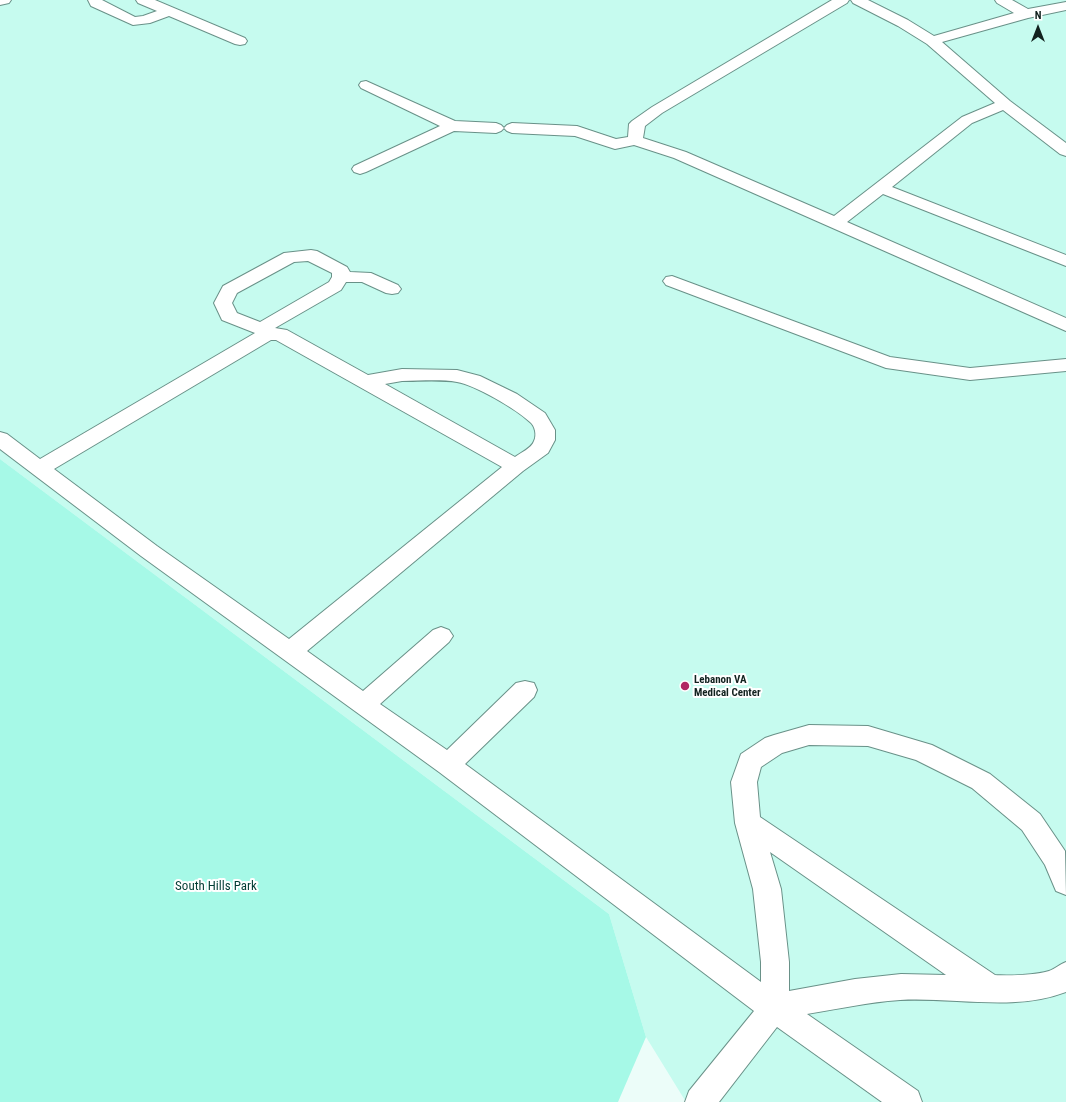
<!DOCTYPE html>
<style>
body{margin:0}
#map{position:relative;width:1066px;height:1102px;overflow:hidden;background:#ecfdf9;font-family:"Roboto Condensed",sans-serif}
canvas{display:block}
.north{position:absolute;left:1018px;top:8px;width:40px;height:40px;-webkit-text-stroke:3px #fff;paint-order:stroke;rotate:0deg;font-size:11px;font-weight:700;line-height:16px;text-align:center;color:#12221f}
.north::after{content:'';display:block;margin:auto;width:14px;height:18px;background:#12221f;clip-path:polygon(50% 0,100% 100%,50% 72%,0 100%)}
</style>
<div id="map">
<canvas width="1066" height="1102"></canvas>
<div class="north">N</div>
</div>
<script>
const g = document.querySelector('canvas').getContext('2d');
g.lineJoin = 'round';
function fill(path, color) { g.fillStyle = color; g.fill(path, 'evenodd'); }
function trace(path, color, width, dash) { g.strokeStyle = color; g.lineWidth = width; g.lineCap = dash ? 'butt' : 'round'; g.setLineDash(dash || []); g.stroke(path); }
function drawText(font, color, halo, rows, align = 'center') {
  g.font = font + ' "Roboto Condensed",sans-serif'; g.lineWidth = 4; g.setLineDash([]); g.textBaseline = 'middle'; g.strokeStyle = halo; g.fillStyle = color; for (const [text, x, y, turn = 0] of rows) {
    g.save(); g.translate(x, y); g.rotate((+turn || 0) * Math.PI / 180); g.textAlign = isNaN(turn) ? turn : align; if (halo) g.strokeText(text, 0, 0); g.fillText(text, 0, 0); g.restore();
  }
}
const built = new Path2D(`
 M0,0H1066V1102H686L646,1037L609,914L0,459Z`);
const green = new Path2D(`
 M0,459L609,914L646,1037L618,1102H0Z`);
const minor = new Path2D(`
 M0,0H11L9,3L0,5Z
 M88,0H102L135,17L143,16L157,11L138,3L136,0H155L245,38L247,41L245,44L240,45L235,44L169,16L150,23L133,25L91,6Z
 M832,0H849L847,3L662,113L645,126L643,138L686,152L834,216L962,117L995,103L927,44L898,26L853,3L851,0H868L908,20L934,36L1014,13L997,3L995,0H1012L1028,9L1066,2V10L1028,18L942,42L1010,101L1066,143V156L1060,154L1003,110L972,123L892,187L1066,255V266L883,194L847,222L1066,318V331L674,158L634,145L615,149L575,136L512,133L507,131L504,128L507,125L512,123L577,126L616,139L628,137L629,124L632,121L652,107Z
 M366,81L455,121L496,123L501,125L504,128L501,131L496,133L454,131L366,172L360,174L354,172L352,169L354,166L440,126L361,88L359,85L361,82Z
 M311,250L317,251L347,267L350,272L371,273L398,285L401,289L398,293L392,294L386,293L362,282H346L341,290L275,328L287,330L368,375L402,369L457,370L480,376L517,394L545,413L555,430V440L548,453L523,471L307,651L363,691L433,630L441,627L449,630L453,636L449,642L380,704L447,750L516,683L525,681L534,683L537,690L534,697L465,764L761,982V962L753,889L735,823L731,782L741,754L765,738L774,735L809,725L868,726L932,745L990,774L1040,814L1065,851L1066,895L1056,891L1045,865L1022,830L972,788L916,760L868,746L809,745L782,753L761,767L757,782L760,817L995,975C1008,976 1037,975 1049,971C1055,969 1060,964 1066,962V992C1014,1012 955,997 900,1000C869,1002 838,1009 807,1014L918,1091L922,1102H882L777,1027L719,1102H685L689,1091L754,1011L439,772L141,556L0,449V432L7,434L40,459L255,333L222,320L214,303L223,286L284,253ZM308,261L332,273V277L329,282L260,322L237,313L232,303L237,293L294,262ZM271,340H276L502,467L289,639L157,546L54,469ZM402,381C420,381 440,379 457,382C475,385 516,409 530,422C535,426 537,435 534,441C532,448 520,453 515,457L385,384ZM770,852L946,975L901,974L855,979L789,991V962L781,889Z
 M672,276L890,357L970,368L1066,359V371L970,380L886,368L666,285L663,281L666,277Z`);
const markers = [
 [685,686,5,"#b12663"]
];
const poiNames = [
 ["Lebanon VA",694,680],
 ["Medical Center",694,693]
];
const nearParknames = [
 ["South Hills Park",216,887]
];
fill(built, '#c6fbef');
fill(green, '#a6f9e7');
trace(minor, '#699188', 2);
fill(minor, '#fff');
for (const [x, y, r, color] of markers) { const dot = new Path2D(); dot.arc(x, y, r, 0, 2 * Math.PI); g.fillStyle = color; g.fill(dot); trace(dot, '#fff', 1.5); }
drawText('bold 11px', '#12221f', '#fff', poiNames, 'left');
drawText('13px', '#023d34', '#fff', nearParknames);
</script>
